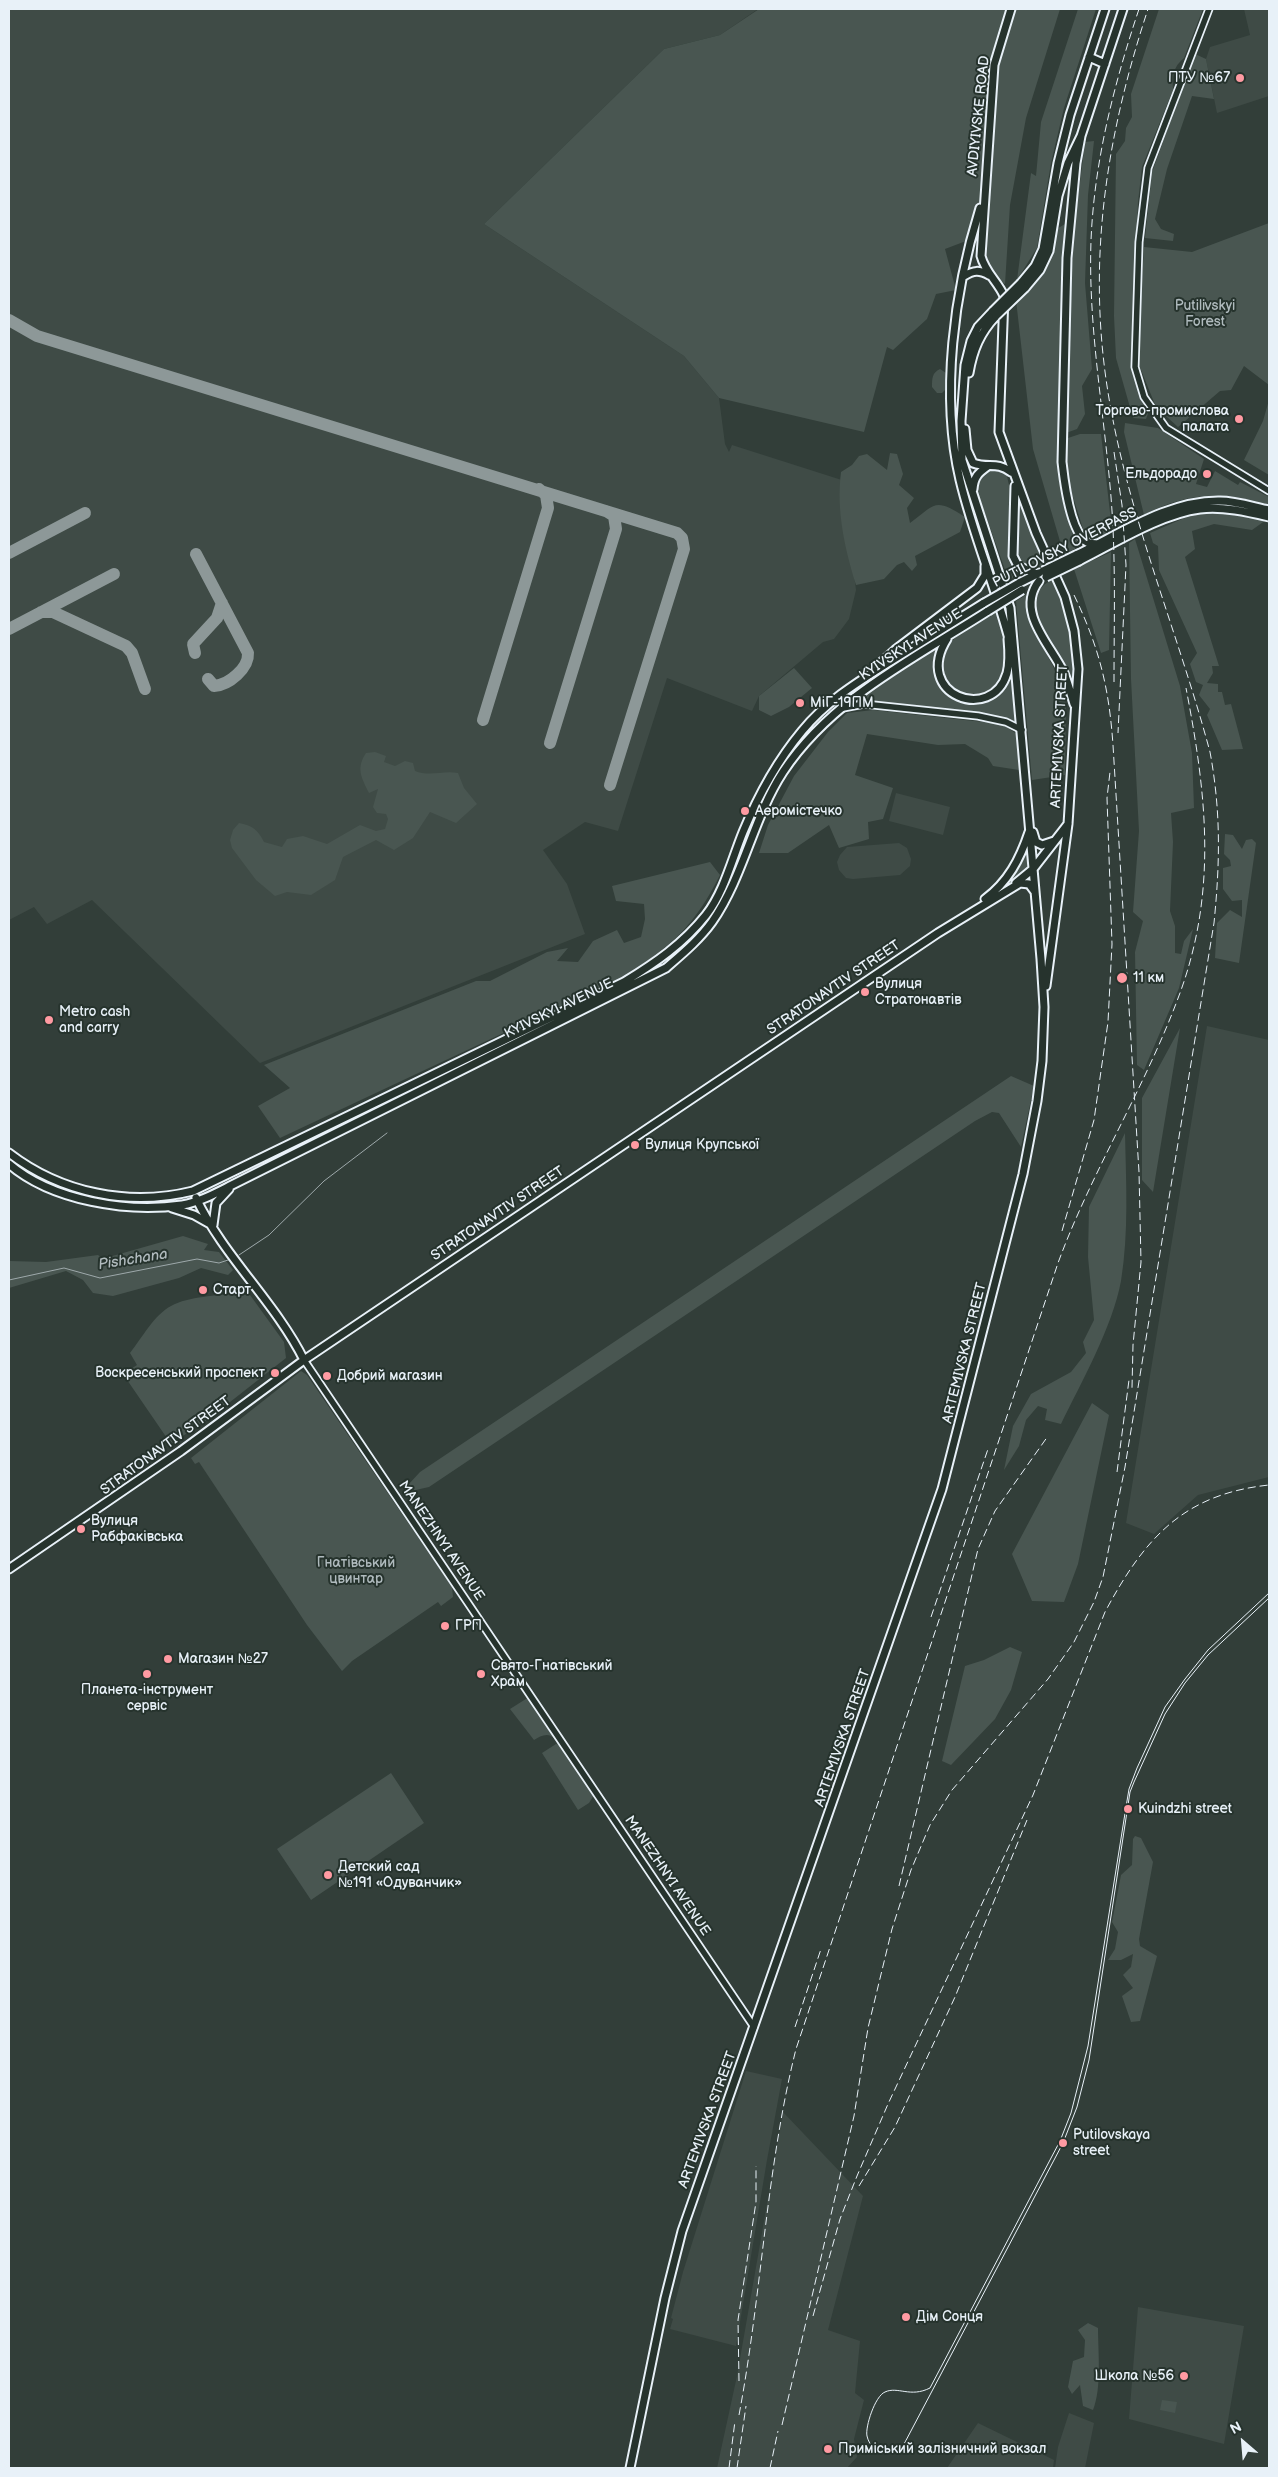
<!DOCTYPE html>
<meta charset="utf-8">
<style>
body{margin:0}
#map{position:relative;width:1278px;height:2477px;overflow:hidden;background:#323e39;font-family:"Balsamiq Sans",sans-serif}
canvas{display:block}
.frame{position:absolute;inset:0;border:10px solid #e8f1f8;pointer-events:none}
.north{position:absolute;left:1218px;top:2417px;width:50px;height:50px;-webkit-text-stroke:4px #26332d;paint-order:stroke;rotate:333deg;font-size:14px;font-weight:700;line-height:20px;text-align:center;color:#e8f1f8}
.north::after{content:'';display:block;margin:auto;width:18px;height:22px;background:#e8f1f8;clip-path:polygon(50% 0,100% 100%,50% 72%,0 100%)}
</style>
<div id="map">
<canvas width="1278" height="2477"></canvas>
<div class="frame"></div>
<div class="north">N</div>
</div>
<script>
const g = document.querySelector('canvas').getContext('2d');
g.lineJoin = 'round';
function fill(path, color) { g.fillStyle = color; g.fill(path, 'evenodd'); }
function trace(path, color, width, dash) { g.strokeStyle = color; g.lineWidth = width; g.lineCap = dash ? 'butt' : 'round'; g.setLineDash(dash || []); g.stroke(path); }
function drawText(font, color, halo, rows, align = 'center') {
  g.font = font + ' "Balsamiq Sans",sans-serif'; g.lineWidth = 4; g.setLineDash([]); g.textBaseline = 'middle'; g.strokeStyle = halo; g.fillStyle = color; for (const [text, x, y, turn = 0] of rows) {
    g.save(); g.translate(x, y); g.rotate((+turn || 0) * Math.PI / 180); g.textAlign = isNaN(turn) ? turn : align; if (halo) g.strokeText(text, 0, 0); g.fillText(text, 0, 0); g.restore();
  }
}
const built = new Path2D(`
 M9,9H758L720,35L664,49L484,224L684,356L719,398L725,444L729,452L732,445L848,482L844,498L856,590L849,619L834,639L823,642L759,696L752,711L667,678L618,831L585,822L543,850L567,884L585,934L260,1063L92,900L47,924L34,907L9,920Z
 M1244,9H1269V96L1217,113L1206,59L1210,47L1250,35Z
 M896,793L950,807L943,835L889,821Z
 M899,843L907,848L911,859L910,866L900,875L853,879L846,878L839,870L837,862L840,855L847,847Z
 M1207,1026L1269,1040V1477L1198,1495L1154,1534L1126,1523Z
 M746,2071L782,2079L767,2160L736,2346L670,2329L673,2319L671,2318L683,2272Z
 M783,2112L863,2196L828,2330L860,2341L855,2393L864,2400L854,2439L857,2457L847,2468H717L737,2376Z
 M1138,2307L1244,2326L1224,2444L1129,2419Z
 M1069,2413L1094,2423L1085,2468H1055L1058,2447Z
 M978,2423L1054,2460L1053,2468H947Z`);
const green = new Path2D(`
 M759,9H1008L990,65L981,198L966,241L945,249L956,290L936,294L927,319L893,350L887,347L864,432L719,398L684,356L484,224L664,49L720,35Z
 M1015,9H1060L1026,118L1010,205L1005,284C984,270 986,263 983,239L998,68Z
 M1078,9H1096L1064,108L1051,163L1037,248L1017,280L1031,173L1036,176L1041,122Z
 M1159,9H1203L1184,58C1173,67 1172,76 1173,90L1142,167L1138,202L1131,367L1135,381L1149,411L1146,419L1133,418L1116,358L1114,316L1116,154L1125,141L1126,128L1132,117L1131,94Z
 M1195,54L1206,59L1214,99L1192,96L1167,169L1155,219L1161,229L1174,234L1173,241L1145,238L1152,172Z
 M1094,141L1088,195L1085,283L1092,369L1082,386L1085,414L1077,429L1066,433L1073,238L1085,142Z
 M1269,223V385L1244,366L1231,390L1220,391L1178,427L1156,407L1137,360L1144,247L1192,252Z
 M1065,224L1058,460L1060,486L1077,541L1075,549L1064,555L1033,449L1016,300L1055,230Z
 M940,369L946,373L945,390L942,393H937L932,387C932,378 932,373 940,369Z
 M1269,400V475L1244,460L1263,421Z
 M1125,423L1158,428L1204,459L1196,484L1207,487L1215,471L1238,485L1240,482L1269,497V505C1223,491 1188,492 1144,515L1124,432Z
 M1080,434H1101L1111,521L1110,533L1100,538L1089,537L1084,532L1068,481L1065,439Z
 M890,453L897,454L903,474L899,485L914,498L907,508L910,523C936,504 934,497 965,517L960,532L915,556L917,565L912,571L904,562L897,565L884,579L856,585C845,549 836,511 841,472L852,465L859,456L867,454L887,470Z
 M994,467L1006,472L1012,498L1009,554L1017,574L1009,581L977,491C977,476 982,472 994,467Z
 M1019,498L1047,563C1007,582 1019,538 1020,517C1020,511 1019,504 1019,498Z
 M1201,513H1222L1266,520L1252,530L1214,524L1192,531L1195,549L1185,557L1219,666H1212L1213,673L1207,683L1218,684V692H1222L1225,705L1231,704L1243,749L1222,750L1207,715L1210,709L1199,695L1203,685L1196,682L1190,664L1197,653L1159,570L1158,546L1153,543L1150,533L1182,519Z
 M1135,539L1180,686L1192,753L1194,808L1171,813L1173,842L1170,911L1175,926V953L1181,954L1184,941L1193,929L1179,988L1144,1070L1137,1065L1135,952L1143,921L1133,912L1139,831L1131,679L1129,543Z
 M1111,552L1109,650L1101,653L1074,569Z
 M1054,579C1065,603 1081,661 1073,686C1064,670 1032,618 1035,601C1036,590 1045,583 1054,579Z
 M1026,595L1033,629L1054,668L1066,704L1065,775L1032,780L1016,601Z
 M998,611C1007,650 1014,714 951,690C927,643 963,632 998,611Z
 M943,643C909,710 1010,725 1011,663L1019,723L995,716L864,703L849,705Z
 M794,668L812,688L789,707L771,716L759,710V696Z
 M873,710L1002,724L1017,734L1019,770L993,766L988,758L965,744L938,745L867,734L855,775L893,788L883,819L868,822L869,839L839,848L829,825L788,853H759L768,825L794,776L828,732L847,713Z
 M375,752L386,756L384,762L395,766L405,761L413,763L415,771C430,777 443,770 458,773L464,788L477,804L456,823L430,812L413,838L394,850L376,840L343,857L335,880L311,895L287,892L275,896L256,880L232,848L230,840L233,830L239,823C252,825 258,830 264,842L282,847L287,839L303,836L327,844L360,825L376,831L385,829L388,819L386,814L377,813L373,807L378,789L369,793C361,777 356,768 366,753Z
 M1225,834L1233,835L1242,849L1246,840L1252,839L1256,843L1239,963L1215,958L1217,923L1230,910L1242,917V900L1232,901L1223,889V868L1231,866L1230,860L1224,854Z
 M1027,850L1029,870L1006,887L1022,863Z
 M710,862L720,875C695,925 674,943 629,974L280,1138L258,1106L290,1088L264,1065L476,981H490L547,952L568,948L557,961L578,962L593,941L617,930L624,943L641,937L645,919L644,904L616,901L612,886Z
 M1180,1028L1153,1192L1142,1180V1098Z
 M1011,1076L1034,1086L1021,1147L999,1113L992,1112L975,1121L429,1487L411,1491L408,1489V1485L420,1472Z
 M1125,1133C1126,1182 1129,1232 1121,1281C1112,1328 1082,1381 1061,1424L1045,1420L1047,1409L1038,1406L1026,1420L1019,1446L1004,1470L1013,1426L1031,1394L1071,1372L1086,1353L1083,1342L1094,1320L1088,1257L1089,1207Z
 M183,1236L208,1244L204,1250L219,1252L233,1270L228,1275L201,1268L179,1278L113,1296L93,1293L83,1280L66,1271L9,1288V1261L46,1262L98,1255L109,1264V1257Z
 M237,1293L250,1295L284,1342L286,1358L211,1417L171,1444L123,1374L137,1365L130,1353C142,1338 154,1315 171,1306C189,1296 217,1296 237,1293Z
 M301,1371L307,1375L452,1587L453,1597L441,1606L438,1602L352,1661L342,1671L307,1625L199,1462L195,1464L191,1458Z
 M1092,1403L1109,1415L1078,1564L1064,1602L1032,1601L1012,1554Z
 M1010,1647L1022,1652L1011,1690L995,1719L951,1765L942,1761L965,1666L984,1660Z
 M529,1697L555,1737L554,1738C548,1732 540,1736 534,1740L510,1709Z
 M556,1744L561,1745L594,1795L589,1803L578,1810L542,1753Z
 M391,1773L424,1823L311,1900L277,1849Z
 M1135,1836L1141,1838L1153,1862L1139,1939L1140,1946L1157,1956L1140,2021L1131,2022L1122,1996L1133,1988L1123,1975L1131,1967L1133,1954L1121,1960H1108L1115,1949L1118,1932L1112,1922L1121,1875L1132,1865L1133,1839Z
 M1088,2323L1098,2328C1098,2351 1102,2388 1093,2410L1083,2406L1080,2385L1072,2394L1068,2387L1073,2361L1084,2357L1085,2340L1078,2330Z
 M1162,2400L1177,2402L1175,2413L1160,2410Z`);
const stream = new Path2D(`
 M239,1255L269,1235L324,1181L387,1133
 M9,1280L64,1268L100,1278L197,1259L219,1263L231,1259`);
const taxiway = new Path2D(`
 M9,320L37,336L677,533L682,538L684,549L610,785
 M9,553L85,513
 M196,554L248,653C249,668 229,685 214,686L208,679
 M41,612H53L126,646L132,653L145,689
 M9,629L114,574
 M195,653L193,644L217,618L222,603
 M483,720L548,508L546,495L539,489
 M550,743L616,529L614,516L606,511`);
const minor = new Path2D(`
 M1209,9L1148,168L1139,242L1135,367L1144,397L1166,428L1269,491
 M843,708L864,704L978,716L1006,722L1022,730
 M304,1360L754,2027`);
const major = new Path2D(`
 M1011,9L994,65L981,256C985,272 998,282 1004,296L999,432L1036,533L1065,597L1074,631L1078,669L1068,824L1046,986
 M1089,57L1105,64
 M1081,136L1076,163L1067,258L1062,462C1064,480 1070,532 1087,542C1090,544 1096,544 1099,544
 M980,208C954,291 940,395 960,480C973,535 996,588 1010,643
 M964,276C974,270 979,270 989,275
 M1021,283L1035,266L1043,249L1058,163L1070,115L1105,9
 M1025,288L1040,270L1049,251L1058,196L1068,163L1081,136L1123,9
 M969,373C973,350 980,333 996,316
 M965,429L967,450L973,463C989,469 996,461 1011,472
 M1015,486L1013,556L1018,566L1037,574
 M973,489C974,477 978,473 988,466
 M1076,555C1120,534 1169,500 1220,501C1236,501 1254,507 1269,510
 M1079,561C1115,543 1161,514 1200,509C1222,506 1248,512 1269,517
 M1039,581C1015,612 1051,645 1064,673C1068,683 1071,694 1074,704
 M1019,583L1039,573
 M947,639C912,695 992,724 1007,673C1010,662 1009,650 1008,639
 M878,665L895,650L977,588L985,575V566
 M1033,832L1036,842L1042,845L1054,841
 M1016,883L1033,869L1068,824
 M985,899C1008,882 1020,859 1029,832
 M9,1153C61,1193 129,1207 193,1191L624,982C655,963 683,944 706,915C724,892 732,859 743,832C758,796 777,761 802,731C827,700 861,680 894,659C924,640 954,622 984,603
 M9,1164C52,1201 128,1213 182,1205C200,1202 216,1193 232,1185L666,968C682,954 699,940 712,922C744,876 753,818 783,772C832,698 915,658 988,611
 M196,1198C224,1257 275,1302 304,1360
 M172,1208L194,1215L210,1224
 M213,1225L216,1203L229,1189
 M9,1569L181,1451L304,1360L938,933L1020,883L1029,884L1035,892
 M630,2468L665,2298L682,2231L942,1489L1023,1174L1037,1101L1042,1061L1044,1007L1041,959L1010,608L962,460L961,421L965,365L971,341L978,327L993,311`);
const tram = new Path2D(`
 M1269,1593L1208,1650L1185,1679L1165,1707L1137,1768L1129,1789L1126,1807L1088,2046L1071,2113L1060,2141L930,2388C910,2398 898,2386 885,2392C875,2396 865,2427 867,2436C871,2454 891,2456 903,2446L1063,2143L1077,2107L1089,2060L1130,1792L1134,1782L1165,1714L1185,1683L1208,1655L1269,1598`);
const rail = new Path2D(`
 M1114,452L1122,505L1126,565L1118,733
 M1074,595C1099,647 1109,687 1113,745L1139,1172L1141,1262L1133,1345L1132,1388
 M1114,682C1114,620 1116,559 1111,497C1104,411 1088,327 1091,241C1094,162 1114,84 1139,9
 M1062,1231L1094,1120L1108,1022L1112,944L1107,798L1110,772
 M1117,1472L1129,1380
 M931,1617L988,1449
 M899,1886L978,1549L995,1511L1048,1436
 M795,2027L821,1949
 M859,2186L895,2127L955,1997L1027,1820
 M813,2316L840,2219L857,2176L888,2104L1033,1795L1105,1612C1144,1539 1183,1494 1269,1485
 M739,2381L738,2320L756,2202V2166
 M739,2415C762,2293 766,2169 796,2049L1058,1263C1091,1173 1143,1091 1177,1001C1218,895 1207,797 1186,688
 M782,2425L854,2116L868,2028L892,1929L911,1870L930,1825L952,1790L1048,1679L1074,1642L1094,1602L1103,1577L1125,1467L1214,923C1220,863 1221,811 1210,752C1177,628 1124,507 1106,379C1088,251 1108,131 1148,9
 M729,2468L735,2421
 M737,2468L746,2406
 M770,2468L778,2431`);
const majorBridge = new Path2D(`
 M993,311L1021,283
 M996,316L1025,288
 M1043,571L1076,555
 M1046,577L1079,561
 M984,603L1019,583
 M988,611L1022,590`);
const markers = [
 [1240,78,5,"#ff9aa2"],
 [1239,419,5,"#ff9aa2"],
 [1207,474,5,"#ff9aa2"],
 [800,703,5,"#ff9aa2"],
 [745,811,5,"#ff9aa2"],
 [1122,978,6,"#ff9aa2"],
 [865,992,5,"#ff9aa2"],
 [49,1020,5,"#ff9aa2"],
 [635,1145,5,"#ff9aa2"],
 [203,1290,5,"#ff9aa2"],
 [275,1373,5,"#ff9aa2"],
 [327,1376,5,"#ff9aa2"],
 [81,1529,5,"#ff9aa2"],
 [445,1626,5,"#ff9aa2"],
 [168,1659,5,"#ff9aa2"],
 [147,1674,5,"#ff9aa2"],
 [481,1674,5,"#ff9aa2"],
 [1128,1809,5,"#ff9aa2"],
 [328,1875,5,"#ff9aa2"],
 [1063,2143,5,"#ff9aa2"],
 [906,2317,5,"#ff9aa2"],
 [1184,2376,5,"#ff9aa2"],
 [828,2449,5,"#ff9aa2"]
];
const poiNames = [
 ["ПТУ №67",1230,78,"right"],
 ["Торгово-промислова",1229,411,"right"],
 ["палата",1229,427,"right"],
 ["Ельдорадо",1197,474,"right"],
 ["МіГ-19ПМ",810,703],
 ["Аеромістечко",755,811],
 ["11 км",1133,978],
 ["Вулиця",875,984],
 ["Стратонавтів",875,1000],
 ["Metro cash",59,1012],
 ["and carry",59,1028],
 ["Вулиця Крупської",645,1145],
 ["Старт",213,1290],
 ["Воскресенський проспект",265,1373,"right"],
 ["Добрий магазин",337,1376],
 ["Вулиця",91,1521],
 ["Рабфаківська",91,1537],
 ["ГРП",455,1626],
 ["Магазин №27",178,1659],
 ["Свято-Гнатівський",491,1666],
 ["Храм",491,1682],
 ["Планета-інструмент",147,1690,"center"],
 ["сервіс",147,1706,"center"],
 ["Kuindzhi street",1138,1809],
 ["Детский сад",338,1867],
 ["№191 «Одуванчик»",338,1883],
 ["Putilovskaya",1073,2135],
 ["street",1073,2151],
 ["Дім Сонця",916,2317],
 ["Школа №56",1174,2376,"right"],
 ["Приміський залізничний вокзал",838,2449]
];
const streetNames = [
 ["AVDIYIVSKE ROAD",979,116,-84],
 ["PUTILOVSKY OVERPASS",1065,548,-27],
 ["KYIVSKYI AVENUE",911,645,-33],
 ["ARTEMIVSKA STREET",1060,736,-87],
 ["STRATONAVTIV STREET",834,988,-34],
 ["KYIVSKYI AVENUE",559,1009,-26],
 ["STRATONAVTIV STREET",498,1214,-34],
 ["ARTEMIVSKA STREET",965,1353,-76],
 ["STRATONAVTIV STREET",166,1446,-36],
 ["MANEZHNYI AVENUE",441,1541,56],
 ["ARTEMIVSKA STREET",843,1738,-71],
 ["MANEZHNYI AVENUE",667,1876,56],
 ["ARTEMIVSKA STREET",708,2120,-70]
];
const parkNames = [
 ["Putilivskyi",1205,306],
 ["Forest",1205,322],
 ["Гнатівський",356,1563],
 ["цвинтар",356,1579]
];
const waterNames = [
 ["Pishchana",133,1260,-9]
];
fill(built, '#3f4b46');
fill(green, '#495651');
trace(stream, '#9ea9ab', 1);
trace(taxiway, '#8d9898', 12);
trace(minor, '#e8f1f8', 9);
trace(major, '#e8f1f8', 11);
trace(minor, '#26332d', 5.5);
trace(major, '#26332d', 7);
trace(tram, '#e8f1f8', 1);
trace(rail, '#e8f1f8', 1, [8, 4]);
trace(majorBridge, '#e8f1f8', 11, []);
trace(majorBridge, '#26332d', 7);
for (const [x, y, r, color] of markers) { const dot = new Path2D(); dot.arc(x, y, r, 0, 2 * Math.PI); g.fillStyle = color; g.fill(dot); trace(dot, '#26332d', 2); }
drawText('14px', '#e8f1f8', '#26332d', poiNames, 'left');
drawText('14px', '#e8f1f8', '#26332d', streetNames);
drawText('14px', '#b0bbbe', '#26332d', parkNames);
drawText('italic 15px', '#b1bbbe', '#26332d', waterNames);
</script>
